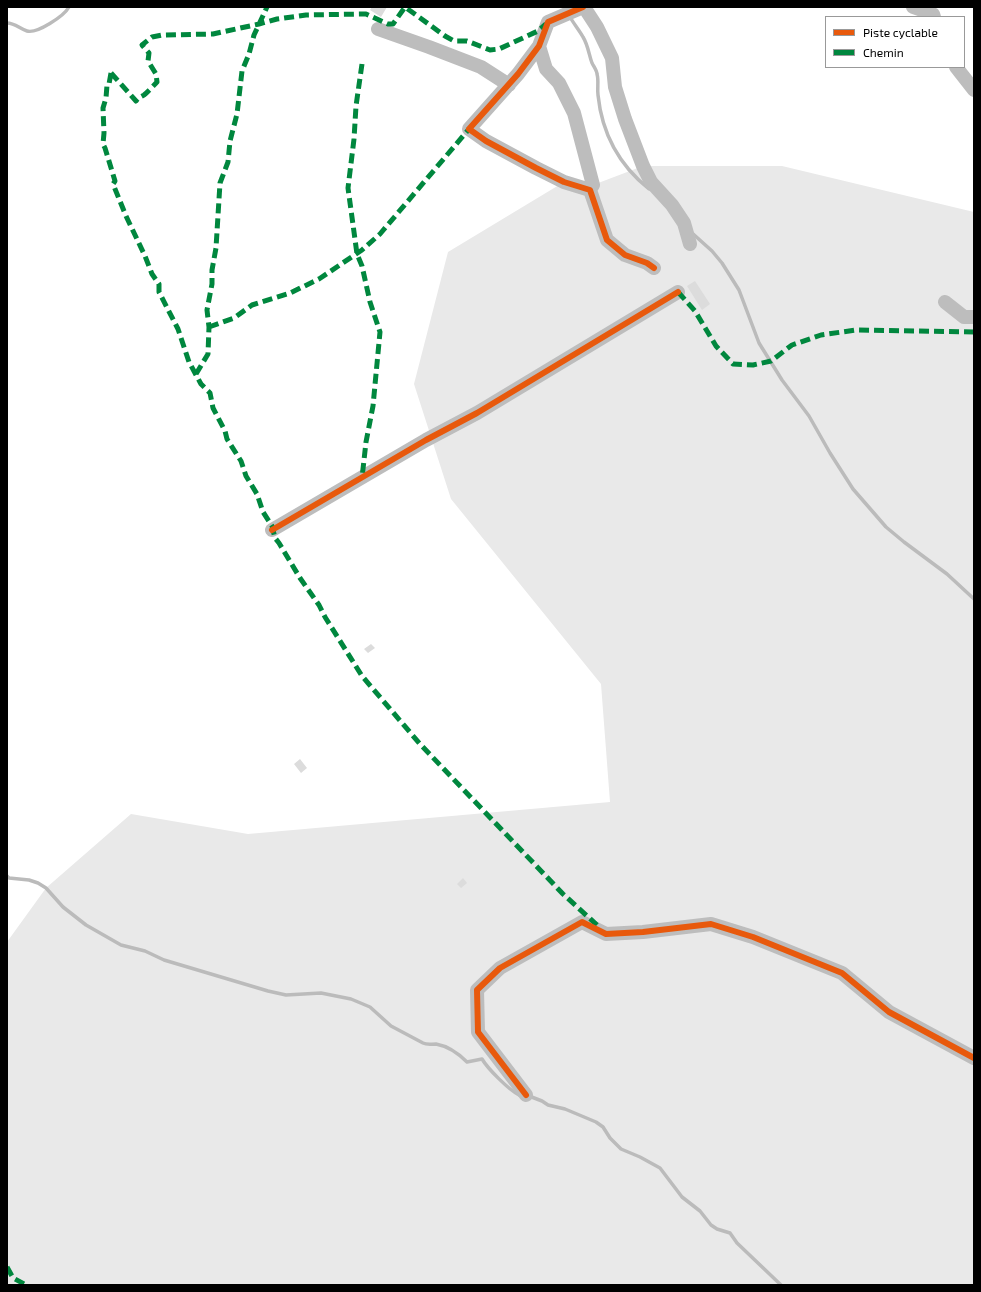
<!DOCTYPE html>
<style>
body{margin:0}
#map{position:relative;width:981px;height:1292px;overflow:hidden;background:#fff;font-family:"Exo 2",sans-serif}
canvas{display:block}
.frame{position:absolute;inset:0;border:8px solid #000;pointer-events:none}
.legend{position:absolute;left:825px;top:16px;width:140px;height:52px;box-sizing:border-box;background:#fff;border:1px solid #999;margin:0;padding:5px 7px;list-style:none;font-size:12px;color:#000}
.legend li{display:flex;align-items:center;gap:8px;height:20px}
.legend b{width:20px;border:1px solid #999}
</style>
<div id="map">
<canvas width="981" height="1292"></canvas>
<div class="frame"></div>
<ul class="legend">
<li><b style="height:5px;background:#e8590c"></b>Piste cyclable</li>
<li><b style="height:5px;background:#00873e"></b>Chemin</li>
</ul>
</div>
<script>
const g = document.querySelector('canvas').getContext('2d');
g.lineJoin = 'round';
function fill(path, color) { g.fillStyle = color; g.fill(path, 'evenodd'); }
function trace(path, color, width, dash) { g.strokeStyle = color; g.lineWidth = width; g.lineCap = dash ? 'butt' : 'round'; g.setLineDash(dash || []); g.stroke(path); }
const green = new Path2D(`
 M643,166H782L974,212V1285H7V942L46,888L131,814L248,834L610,802L601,684L451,499L414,384L448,252L564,182L593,185Z`);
const stream = new Path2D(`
 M570,17C574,24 579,30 583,37C588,45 589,55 592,63C594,67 597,71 597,74C599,81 597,88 598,95C602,134 619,165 649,189
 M7,23C15,23 20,29 27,31C37,34 64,16 69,7
 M692,233L712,251L722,263L739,290L759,343L782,380L809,416L830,453L853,489L886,527L904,542L947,574L974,599
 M7,876L9,878L29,880L38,883L46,888L63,907L86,925L121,945L145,951L164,960L268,991L286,995L321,993L351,999L370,1007L391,1026L423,1043C427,1045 431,1044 436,1044C447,1046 459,1054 467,1062L482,1059C488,1069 509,1090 519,1095
 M529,1096L542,1101L548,1105L565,1109L596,1122L603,1127L610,1138L621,1149L640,1157L660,1168L682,1197L700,1211L711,1225L717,1229L730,1233L737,1243L781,1285`);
const building = new Path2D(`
 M372,7H387L381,17L370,10Z
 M695,281L710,304L702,310L687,286Z
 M371,644L375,648L368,653L364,649Z
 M300,759L307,768L301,773L294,764Z
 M463,878L467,883L461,888L457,884Z`);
const minor = new Path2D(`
 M583,7L548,22L539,46L518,74L469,129L486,141L536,168L564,182L590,190L607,240L625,255L647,263L654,268
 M584,7L597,27L612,58L615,87L625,119L643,166L651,182L672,205L684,223L690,244
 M913,7L933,14L934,17
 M378,29L429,47L481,67L509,85
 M539,46L546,69L559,83L574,113L593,185L590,190
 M956,67L974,90
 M945,302L964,317H974
 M272,530L426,440L477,413L678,292
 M526,1095L478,1032L477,990L500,968L582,922L606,934L643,932L711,924L753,937L842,973L889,1012L974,1058`);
const quiet = new Path2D(`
 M362,64L356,106L354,139L348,188L357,254L362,266L370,302L380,332L373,406L366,442L362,478
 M111,73L109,84L107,85L106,98L103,108L104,133L103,144L105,148L115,181L113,184L126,216L145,256L152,274L159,284V292L178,329L189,362L201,384L210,393L213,408L225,431L227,439L241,461L246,476L257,494L263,512L272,526L275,538L279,543L300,578L319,605L325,617L362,676L420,744L563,894L597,925
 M111,73L136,101C139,97 141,97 144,95C149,91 153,86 157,82L156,74L148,61L149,53L142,45L152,37L162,35L213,34L259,24L277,19L306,15L366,14L388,24H393L405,7L445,36L454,41H467L490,50L499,49L538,31L546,24
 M678,292L695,311L716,346L733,364L753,365L771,361L792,345L821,335L856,330L974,332
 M209,327L234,318L252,305L290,293L319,279L362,250L380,234L469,129
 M196,374L208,354L209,327L207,310L212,284V270L216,248L220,183L228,162L230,141L237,114L242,71L249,54L254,35L267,7
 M7,1267L13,1278L26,1285`);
const cycleway = new Path2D(`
 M583,7L548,22L539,46L518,74L469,129L486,141L536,168L564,182L590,190L607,240L625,255L647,263L654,268
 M272,530L426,440L477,413L678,292
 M526,1095L478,1032L477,990L500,968L582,922L606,934L643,932L711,924L753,937L842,973L889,1012L974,1058`);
fill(green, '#e9e9e9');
trace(stream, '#bbb', 3.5);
fill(building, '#dcdcdc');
trace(minor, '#bdbdbd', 14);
trace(quiet, '#00873e', 5, [10, 5]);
trace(cycleway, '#e8590c', 6);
</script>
